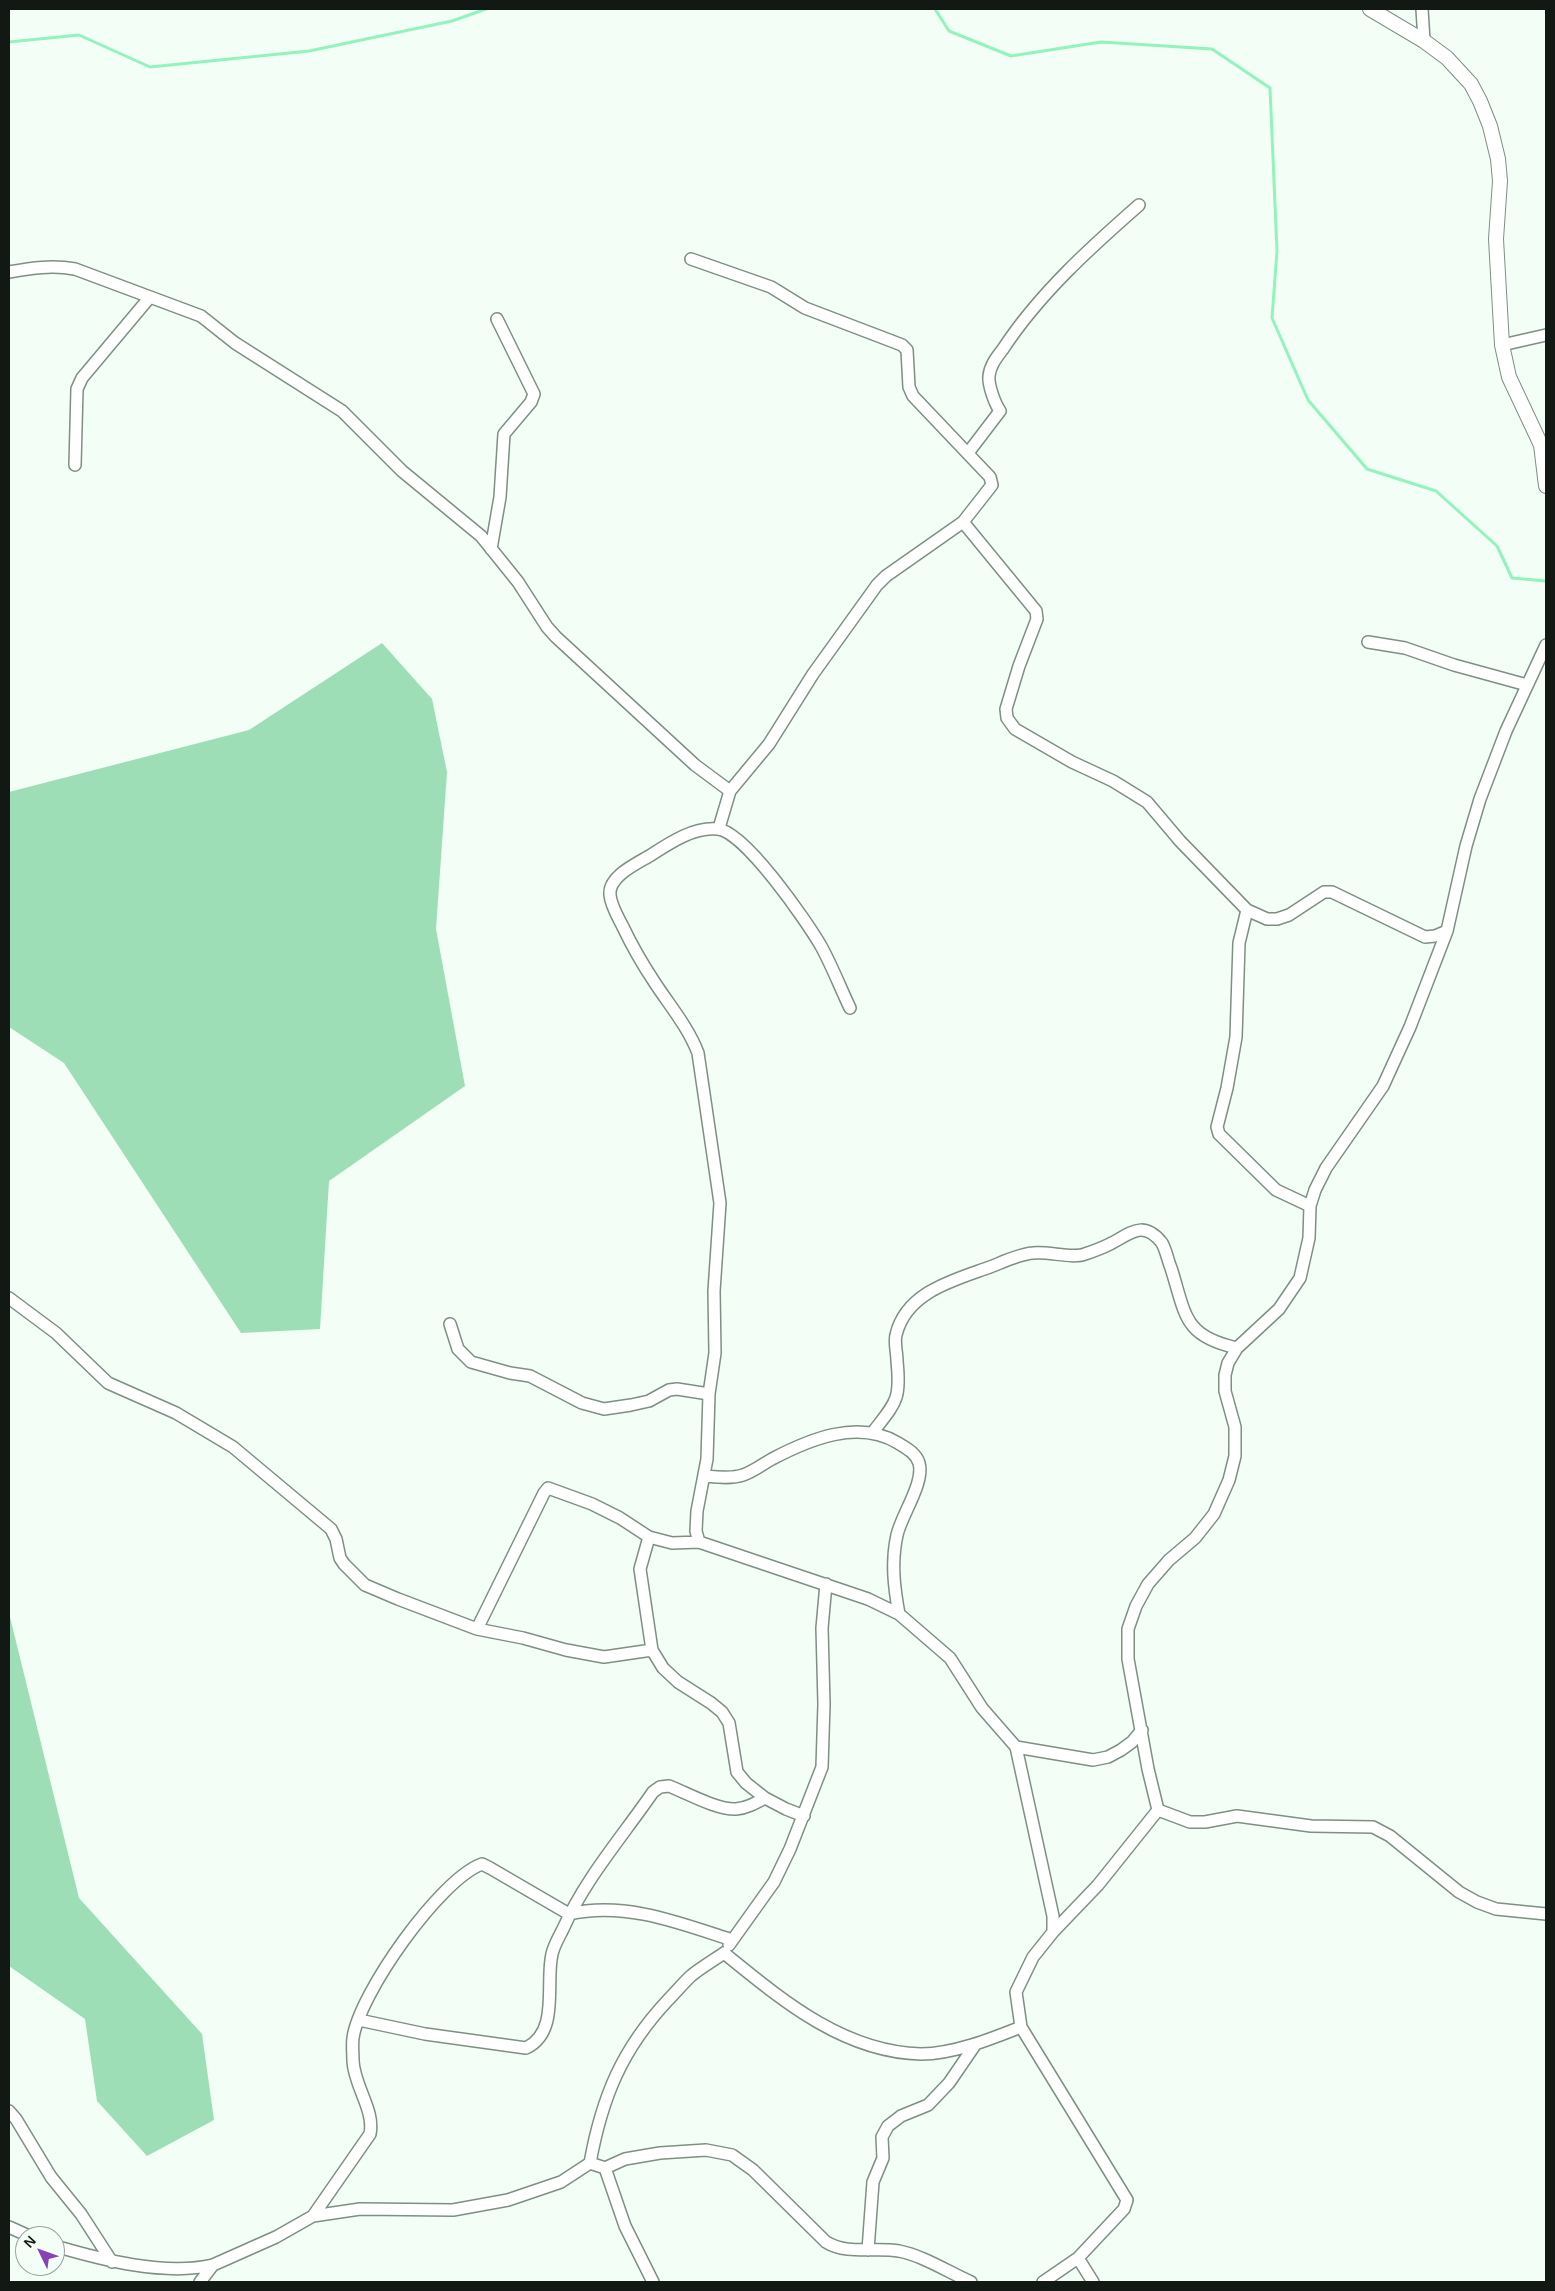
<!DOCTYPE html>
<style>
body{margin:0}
#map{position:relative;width:1555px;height:2291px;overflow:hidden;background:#f3fef7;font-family:Arial,sans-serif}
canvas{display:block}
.frame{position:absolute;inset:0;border:10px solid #121814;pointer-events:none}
.north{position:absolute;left:15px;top:2226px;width:50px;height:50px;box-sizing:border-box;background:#f3fef7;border:1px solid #99a29c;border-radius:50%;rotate:312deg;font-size:14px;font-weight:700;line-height:20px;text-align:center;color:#121814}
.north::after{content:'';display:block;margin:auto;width:18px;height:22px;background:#8643b7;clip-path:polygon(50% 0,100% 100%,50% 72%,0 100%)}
</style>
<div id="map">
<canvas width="1555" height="2291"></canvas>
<div class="frame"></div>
<div class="north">N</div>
</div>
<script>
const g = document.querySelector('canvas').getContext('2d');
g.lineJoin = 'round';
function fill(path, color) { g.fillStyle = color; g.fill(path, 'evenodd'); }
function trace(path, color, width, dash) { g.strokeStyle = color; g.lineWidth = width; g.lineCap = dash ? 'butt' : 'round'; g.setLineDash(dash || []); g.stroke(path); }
const green = new Path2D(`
 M382,643L432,699L447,772L436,929L465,1086L329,1181L320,1329L241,1333L64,1063L9,1027V792L249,730Z
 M9,1613L79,1898L202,2034L214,2120L147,2156L97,2101L85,2019L9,1966Z`);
const stream = new Path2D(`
 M935,9L949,31L1011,56L1101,42L1212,49L1270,88L1277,251L1272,318L1308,400L1367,469L1436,491L1497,546L1512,578L1546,581
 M9,42L79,35L150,67L309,51L452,21L486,9`);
const minor = new Path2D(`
 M1422,9L1424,41
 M691,259L771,287L805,308L902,345L907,350L909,387L913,396L990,477L992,485L963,522L886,576L877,585L813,674L769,744L730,791L719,828
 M9,272C32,268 52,265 75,269L201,316L235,343L342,411L402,471L481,536L518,582L547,627L556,637L695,765L730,791
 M1502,345L1546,335
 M968,453L1000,411C995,404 988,385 989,376C990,365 997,357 1003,349C1039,294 1090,248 1139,205
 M75,465L77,389L82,378L150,297
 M963,522L1036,611L1037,619L1019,666L1006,709L1007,718L1015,729L1072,762L1113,781L1147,802L1180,841L1247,910L1267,919H1277L1289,915L1324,892H1332L1425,937L1435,936L1447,931
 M491,549L500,497L504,434L531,402L534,394L497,319
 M1368,642L1405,648L1454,665L1527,685
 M1247,910L1239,943L1236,1037L1227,1088L1217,1127L1219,1134L1276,1190L1310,1206
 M850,1008C840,987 832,966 821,946C807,922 744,830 717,829C694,827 671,842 651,855C638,863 608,876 610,895C611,906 618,917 623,927C632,946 643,965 655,983C670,1006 688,1027 698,1053L720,1203L714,1291L715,1353L709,1394L707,1459L697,1511L696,1531L699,1542L868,1599L899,1614L950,1658L982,1708L1016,1747L1093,1760L1108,1757L1121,1750L1132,1742L1142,1730
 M9,1298L56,1333L108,1383L176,1413L233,1447L331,1529L336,1539L340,1558L344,1564L365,1585L398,1599L477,1629L523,1638L566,1650L604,1657L652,1650
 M450,1324L458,1349L471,1362L510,1373L530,1376L582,1403L604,1409L631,1405L649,1401L669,1390L677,1389L709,1394
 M873,1432C896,1402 901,1400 897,1361C897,1353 894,1342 896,1335C906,1292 954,1280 990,1267C1003,1262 1019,1254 1033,1253C1048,1251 1073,1259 1085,1254C1094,1251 1102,1248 1110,1244C1130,1234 1143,1219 1162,1243C1166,1250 1168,1261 1171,1268C1186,1315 1183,1336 1237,1348
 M705,1476C716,1477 732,1479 743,1475C753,1472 763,1464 772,1459C810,1439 858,1419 898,1443C906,1448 916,1453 919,1463C925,1482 901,1516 897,1535C891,1562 894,1587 899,1614
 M649,1537L640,1569L652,1650L663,1668L678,1682L711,1703L722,1712L729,1723L737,1772L746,1783L765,1798L786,1809L804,1816
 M477,1629L544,1493L548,1488L592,1504L620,1518L649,1537L672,1543L699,1542
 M1016,1747L1053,1916V1932
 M1158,1810L1190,1822H1205L1237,1816L1311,1826L1373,1827L1390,1836L1459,1892L1477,1902L1496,1909L1546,1914
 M729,1945L774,1882L790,1849L822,1767L824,1704L822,1628L826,1584
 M359,2020L425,2034L526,2048C560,2032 545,1983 552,1954C554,1945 559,1937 563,1929C585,1879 622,1837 653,1792L660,1787L669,1786C687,1793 717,1810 736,1809C747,1808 756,1803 765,1798
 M9,2111L16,2119L51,2177L81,2214L112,2262
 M590,2163L605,2168L625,2159L660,2153L706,2150L732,2155L753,2170L826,2242C847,2255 875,2247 899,2251C924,2256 948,2272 971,2282
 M605,2168L625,2226L653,2282
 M313,2216L370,2134C375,2110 354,2086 353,2061C353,2054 352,2045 353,2038C359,1994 440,1879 482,1864L490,1868L569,1914C625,1901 680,1923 732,1940
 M9,2227L29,2236
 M55,2246C103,2260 164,2276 213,2265
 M868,2250L873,2182L883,2158L882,2137L888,2126L901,2116L928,2105L949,2083L975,2045
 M1078,2258L1093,2282
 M200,2282L213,2265L276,2237L313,2216L360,2209L453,2210L508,2200L561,2182L590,2163C602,2097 622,2049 668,2000C676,1992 684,1982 692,1975C702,1967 714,1960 724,1953C782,2000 843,2052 921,2054C953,2054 991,2039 1021,2027
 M1043,2282L1078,2258L1124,2209L1127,2200L1021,2027L1016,1992L1033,1957L1053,1932L1098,1885L1158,1810L1148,1769L1128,1659V1629L1136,1606L1148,1584L1169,1560L1195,1538L1214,1514L1229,1480L1235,1456V1427L1225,1391V1375L1228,1363L1237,1348L1279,1309L1300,1278L1309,1238L1310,1206L1315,1190L1326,1168L1383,1086L1410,1027L1447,931L1466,846L1480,799L1506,731L1546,645`);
const tertiary = new Path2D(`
 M1370,9L1424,41L1447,58L1471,84L1480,101L1490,126L1498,159L1500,181L1496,239L1502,345L1509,377L1541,445L1546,486`);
fill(green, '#9ddeb7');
trace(stream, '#93f3bc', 3);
trace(minor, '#7e8f84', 14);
trace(tertiary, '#7e8f84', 16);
trace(minor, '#fff', 11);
trace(tertiary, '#fff', 14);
</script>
